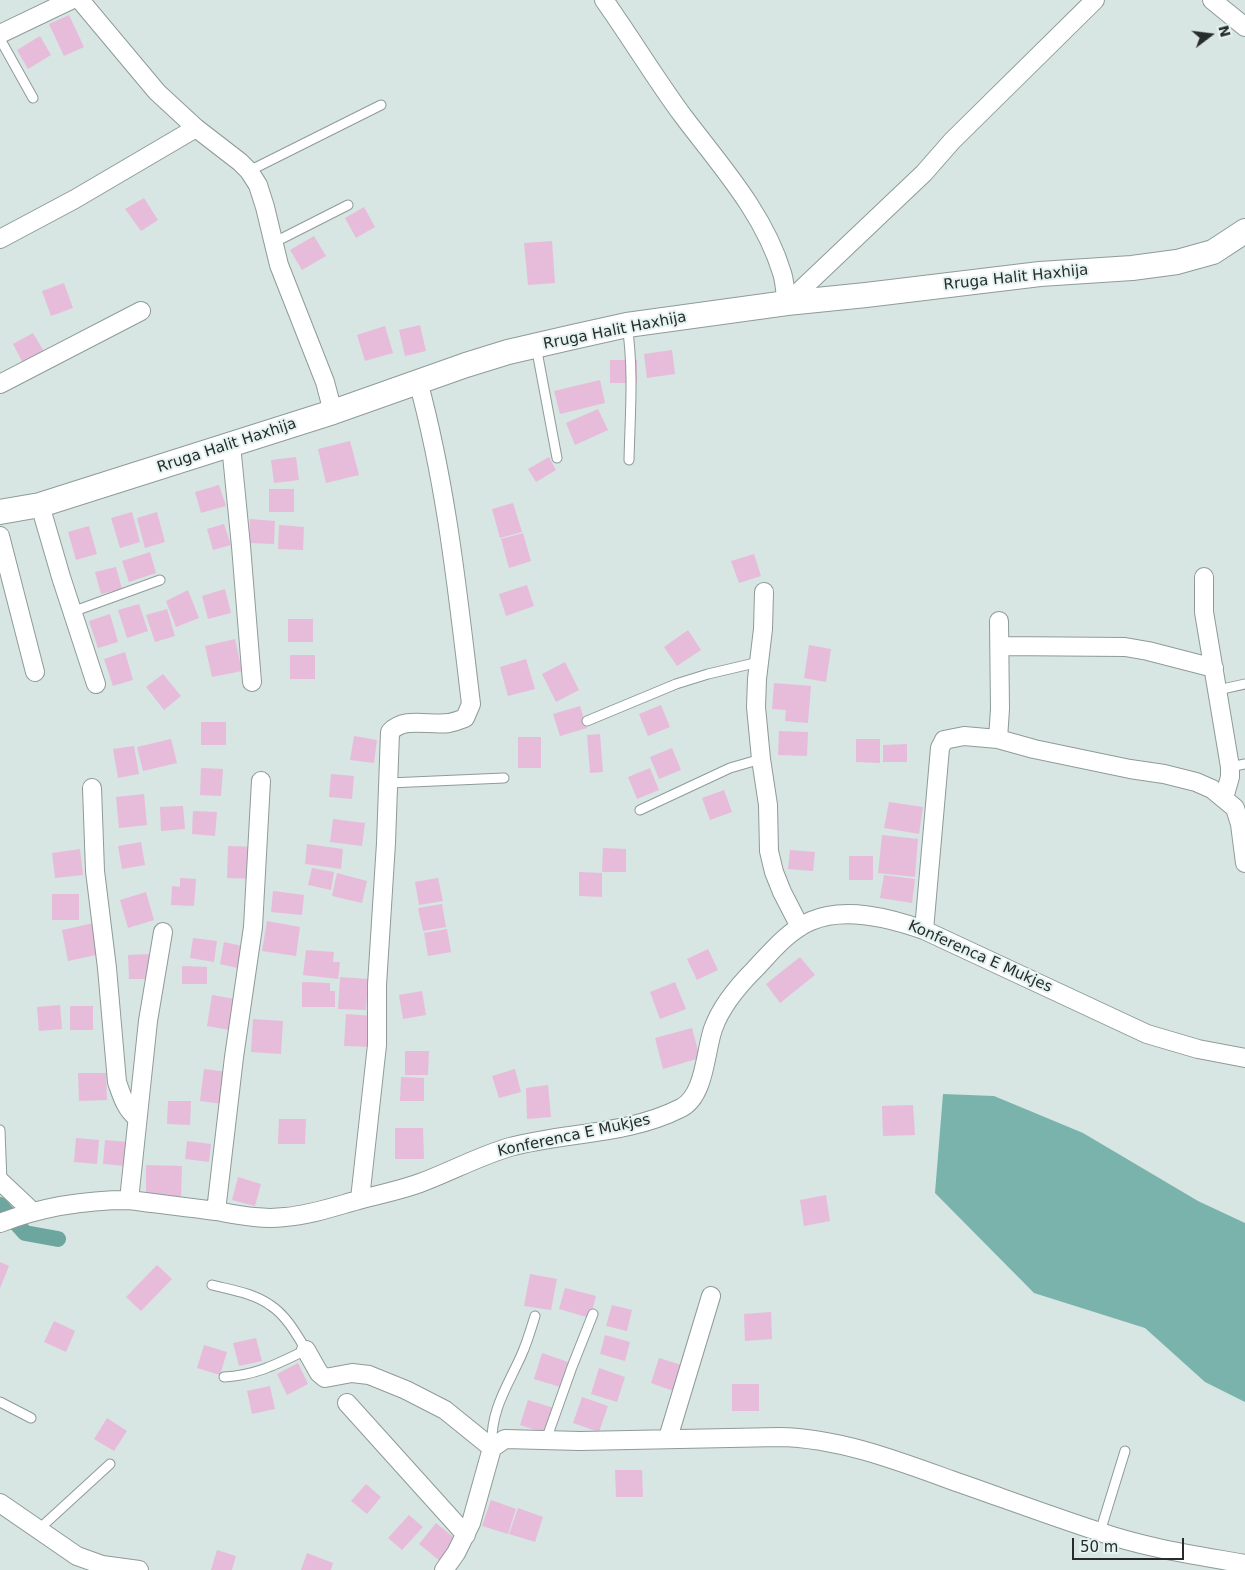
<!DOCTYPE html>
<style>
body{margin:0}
#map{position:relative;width:1245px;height:1570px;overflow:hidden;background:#d7e5e3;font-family:"DejaVu Sans",sans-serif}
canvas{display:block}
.north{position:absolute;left:1185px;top:10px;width:50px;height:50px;-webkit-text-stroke:4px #e4f2f0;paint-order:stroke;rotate:75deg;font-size:14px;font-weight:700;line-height:20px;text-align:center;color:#272c2b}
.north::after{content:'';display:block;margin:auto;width:18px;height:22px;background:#272c2b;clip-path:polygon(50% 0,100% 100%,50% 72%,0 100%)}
.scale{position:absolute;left:1072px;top:1538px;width:112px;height:22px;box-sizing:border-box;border:2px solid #272c2b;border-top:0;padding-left:6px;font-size:15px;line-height:18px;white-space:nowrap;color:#272c2b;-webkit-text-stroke:4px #e4f2f0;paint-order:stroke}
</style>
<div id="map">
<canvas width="1245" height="1570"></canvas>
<div class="north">N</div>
<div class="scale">50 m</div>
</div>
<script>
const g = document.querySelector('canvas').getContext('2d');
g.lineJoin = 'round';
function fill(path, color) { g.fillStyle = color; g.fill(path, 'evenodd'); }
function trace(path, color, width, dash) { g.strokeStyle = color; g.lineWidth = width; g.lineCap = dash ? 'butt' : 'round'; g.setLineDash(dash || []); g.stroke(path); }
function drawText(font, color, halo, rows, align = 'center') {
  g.font = font + ' "DejaVu Sans",sans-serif'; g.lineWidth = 4; g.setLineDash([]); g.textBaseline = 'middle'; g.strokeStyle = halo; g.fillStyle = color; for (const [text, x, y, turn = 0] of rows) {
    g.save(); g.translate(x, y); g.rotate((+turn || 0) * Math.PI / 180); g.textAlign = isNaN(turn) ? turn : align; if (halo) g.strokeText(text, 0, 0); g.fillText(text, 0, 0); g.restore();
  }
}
const forest = new Path2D(`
 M943,1094L994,1096L1083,1133L1198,1201L1245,1223V1402L1205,1382L1145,1328L1034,1293L935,1193Z`);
const canal = new Path2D(`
 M0,1205L25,1233L58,1239`);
const building = new Path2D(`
 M69,15L84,47L64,56L49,24Z
 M40,36L51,55L28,69L17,50Z
 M144,198L158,220L141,231L125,209Z
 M364,207L375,227L356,238L345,218Z
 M314,236L326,256L302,270L290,250Z
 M552,241L555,283L528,285L524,243Z
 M64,283L73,308L51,316L42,291Z
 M420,325L426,351L405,356L399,330Z
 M385,326L393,353L365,361L357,335Z
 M33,333L46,355L25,367L13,344Z
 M672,350L675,374L647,378L644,354Z
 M610,360H637V383H610Z
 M600,380L605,403L560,414L554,391Z
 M598,409L608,430L575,445L566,423Z
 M350,441L359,475L326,483L318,449Z
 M296,457L299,480L274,483L271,460Z
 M549,457L556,470L536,482L528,469Z
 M219,485L226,506L201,513L195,492Z
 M269,489H294V512H269Z
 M513,503L522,532L500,538L492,509Z
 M132,512L140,542L120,548L111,518Z
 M157,512L165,542L145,548L137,518Z
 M250,519L275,521L274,544L249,543Z
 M224,524L231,545L213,550L207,529Z
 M279,525L304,527L303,550L278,549Z
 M89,526L97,554L76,560L68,532Z
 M523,533L531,561L509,568L501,539Z
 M150,552L156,573L129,582L122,561Z
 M754,554L761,576L739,583L731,561Z
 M116,567L122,589L101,594L95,572Z
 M527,585L534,606L506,616L499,594Z
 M225,589L231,613L208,619L202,596Z
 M188,590L199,618L176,627L166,601Z
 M139,604L148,631L127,638L118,610Z
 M167,609L175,636L155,642L146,615Z
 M110,614L118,642L98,648L89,621Z
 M288,619H313V642H288Z
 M688,630L701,650L677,666L664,647Z
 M235,639L242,671L212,677L205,646Z
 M809,645L831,649L826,682L804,678Z
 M125,652L133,680L113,686L104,659Z
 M290,655H315V679H290Z
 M526,659L535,689L508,696L500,667Z
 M565,662L579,690L556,702L542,674Z
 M163,674L181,696L164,710L146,687Z
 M774,683L811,686L808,723L785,721L786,710L772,709Z
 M661,705L670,727L648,736L639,714Z
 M580,706L587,728L560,736L553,714Z
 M201,722H226V745H201Z
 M779,731L808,732L807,756L778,755Z
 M600,734L603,772L590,773L587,735Z
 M354,736L377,740L374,763L350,760Z
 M518,737H541V768H518Z
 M171,739L177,763L143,771L137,747Z
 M856,739H880V763L856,762Z
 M907,744V762H883V745Z
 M134,746L139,774L118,778L113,749Z
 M672,748L681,770L659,779L650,757Z
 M201,768L223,769L221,796L200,795Z
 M650,768L659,790L637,799L628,777Z
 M331,774L354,776L352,799L329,797Z
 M724,790L732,812L710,820L702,798Z
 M144,794L147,825L119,828L116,797Z
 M889,802L923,807L919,834L884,828Z
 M183,806L185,829L161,831L160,807Z
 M193,811L217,812L215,836L192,834Z
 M333,819L365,823L362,846L330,842Z
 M882,835L918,839L915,877L878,873Z
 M141,842L145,865L122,869L118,846Z
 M307,844L343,849L341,869L305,864Z
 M228,846L256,847V879L227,878Z
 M603,848L626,849V872H602Z
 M80,849L83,875L55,878L52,853Z
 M790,850L815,852L813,871L788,869Z
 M849,856H873V880H849Z
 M312,868L334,872L331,890L308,885Z
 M579,872L602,873V897L579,896Z
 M337,873L367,881L362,903L332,896Z
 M884,875L915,879L912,903L880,898Z
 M180,878L196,879L194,906L171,905L172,886L180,887Z
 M438,878L443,901L419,905L415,882Z
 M273,891L304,895L302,915L271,912Z
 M146,892L154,920L128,928L120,900Z
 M52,894H79V920H52Z
 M442,904L446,927L423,931L418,908Z
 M267,921L300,927L296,956L262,951Z
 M94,923L101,954L68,961L62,930Z
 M447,929L451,952L428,956L424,933Z
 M193,938L217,941L214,962L190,958Z
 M224,942L247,947L242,969L220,964Z
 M708,949L718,970L697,980L687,959Z
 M306,950L334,952L333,962H340L338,979L303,975Z
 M151,954L152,979H129L128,955Z
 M800,957L815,975L780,1003L766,984Z
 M182,966L207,967V984H182Z
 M340,977L368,979L366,1010L338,1009Z
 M302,982L330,983V991H335V1007H302Z
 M675,982L686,1009L660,1019L650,992Z
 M422,991L426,1015L403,1019L399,995Z
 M212,995L241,1000L235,1031L207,1026Z
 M60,1005L62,1029L39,1031L37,1007Z
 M70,1006H93V1030H70Z
 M346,1014L374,1016L373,1047L344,1046Z
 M253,1019L283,1021L281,1054L251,1052Z
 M692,1028L700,1058L663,1069L655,1038Z
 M405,1051H429L428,1075H405Z
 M204,1069L228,1072L223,1104L200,1101Z
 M515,1069L521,1092L499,1098L492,1076Z
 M78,1073H106L107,1100L79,1101Z
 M401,1077L424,1078V1101H400Z
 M548,1085L551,1117L527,1119L526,1088Z
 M168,1101H191L190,1125L167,1124Z
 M913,1105L915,1135L883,1136L882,1106Z
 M279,1119H306L305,1144H278Z
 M395,1128H423L424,1159H395Z
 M76,1138L99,1140L97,1164L74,1162Z
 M105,1140L128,1142L126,1166L103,1164Z
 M187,1141L211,1144L209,1162L185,1159Z
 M146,1165L182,1166L181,1196H146Z
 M238,1177L261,1184L255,1206L232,1200Z
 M826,1195L830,1221L804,1226L800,1200Z
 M0,1262L9,1266L0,1288Z
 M157,1265L172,1279L141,1311L126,1297Z
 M530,1274L557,1279L551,1310L524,1306Z
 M565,1288L596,1296L590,1318L559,1309Z
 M612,1305L632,1310L627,1331L606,1326Z
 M771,1312L772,1339L745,1341L744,1314Z
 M54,1321L75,1331L66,1352L44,1342Z
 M605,1335L630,1342L625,1361L600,1354Z
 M256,1338L262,1361L239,1366L233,1343Z
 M204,1345L227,1352L220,1375L197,1368Z
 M542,1353L568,1362L560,1387L534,1379Z
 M659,1358L685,1366L676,1392L651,1383Z
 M298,1363L308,1384L287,1395L277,1374Z
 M599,1368L625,1377L617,1402L591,1394Z
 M732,1384H759V1411H732Z
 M270,1386L275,1409L252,1414L247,1391Z
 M582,1397L608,1406L599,1432L573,1423Z
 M528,1400L554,1408L545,1433L520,1425Z
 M107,1418L127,1431L114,1451L94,1439Z
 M615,1470H642L643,1497H616Z
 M366,1484L381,1497L367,1514L351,1501Z
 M491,1500L516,1509L508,1534L482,1526Z
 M518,1508L543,1517L535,1542L509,1534Z
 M409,1515L423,1527L402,1550L388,1538Z
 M436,1523L457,1540L440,1561L419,1544Z
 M217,1550L236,1556L232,1570H211Z
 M307,1553L333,1563L331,1570H301Z`);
const lane = new Path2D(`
 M0,39L33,98
 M249,171L381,105
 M273,243L348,205
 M627,325C634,370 630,415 629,460
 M536,346L557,458
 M72,612L160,580
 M1218,690L1245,684
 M587,721L676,684L708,674L759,662
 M1230,767L1245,764
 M389,783L504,778
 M640,810L730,768L761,759
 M0,1130L2,1183
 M212,1285C231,1290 253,1293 270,1305C286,1315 297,1335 306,1350C277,1364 257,1375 224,1377
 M0,1402L31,1418
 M546,1440L572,1367L593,1314
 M492,1447C490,1411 507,1387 521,1356C527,1343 531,1329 535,1316
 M38,1530L110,1464
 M1100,1532L1125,1451`);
const street = new Path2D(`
 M80,0L157,92L196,128L240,162L249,171L258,185L265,207L279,265L325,382L333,412
 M604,0C631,38 655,78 683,116C720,165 764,213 782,273C785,282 785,293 787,303
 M1212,0L1245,27
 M0,34L71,0
 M0,239L75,199L196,128
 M787,303L924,173L952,141L1095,0
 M0,384L141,311
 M231,445L241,546L252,682
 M40,505L61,577L96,684
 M0,536L35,672
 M1204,577V612L1230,767V777L1224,798
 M764,592L763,629L757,679L756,707L761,759L768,805L769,851L774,872L782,892L800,927
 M1000,646L1125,647L1148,651L1214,668
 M998,739L1000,709L999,621
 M92,788L95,871L107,968L117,1082C122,1096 125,1108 137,1118
 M924,930L940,748L944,740L964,736L998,739L1034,749L1130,769L1164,774L1196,782L1212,789L1235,808L1240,824L1245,863
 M0,1181L33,1212
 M360,1199L377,1045V985L386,843L390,732C405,716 429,726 449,723C454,722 460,720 465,718L471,704C458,596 447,487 418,381
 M129,1200L148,1021L163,932
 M216,1211L234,1057L253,927L261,781
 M0,1223C41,1207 85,1200 129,1200C158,1204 187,1207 216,1211C239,1215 262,1220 285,1217C311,1215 336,1206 362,1199C381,1194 401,1190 420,1183C450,1172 479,1156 510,1147C566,1132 628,1135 681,1108C705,1096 705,1052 713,1029C721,1006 738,986 755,969C771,952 789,930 811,921C845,906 890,918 924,930L1147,1034L1198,1049L1245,1058
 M306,1350L319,1373L325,1378L352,1373L369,1375L406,1390L445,1410L492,1448
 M347,1403L466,1535
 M668,1438L711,1296
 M0,1503L77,1556L102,1565L139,1570
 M444,1570L456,1553L471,1523L492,1448L505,1439L580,1441L779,1437C838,1438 896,1460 951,1480C1000,1497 1048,1515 1097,1531C1145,1548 1195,1555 1245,1564`);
const secondary = new Path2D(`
 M0,512L40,505L333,412L466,365L508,352L573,337L627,325L787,303L866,295L1040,274L1132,268L1177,262L1213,252L1245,231`);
const streetNames = [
 ["Rruga Halit Haxhija",1016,278,-6],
 ["Rruga Halit Haxhija",615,331,-11],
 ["Rruga Halit Haxhija",227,446,-18],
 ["Konferenca E Mukjes",980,957,24],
 ["Konferenca E Mukjes",574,1136,-12]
];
fill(forest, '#79b3ab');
trace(canal, '#6ca69e', 16);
fill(building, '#e7bcda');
trace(lane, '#8e9b99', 11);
trace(street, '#8e9b99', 20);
trace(secondary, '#8e9b99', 26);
trace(lane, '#fff', 9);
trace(street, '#fff', 18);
trace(secondary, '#fff', 24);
drawText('15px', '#272c2b', '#e4f2f0', streetNames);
</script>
